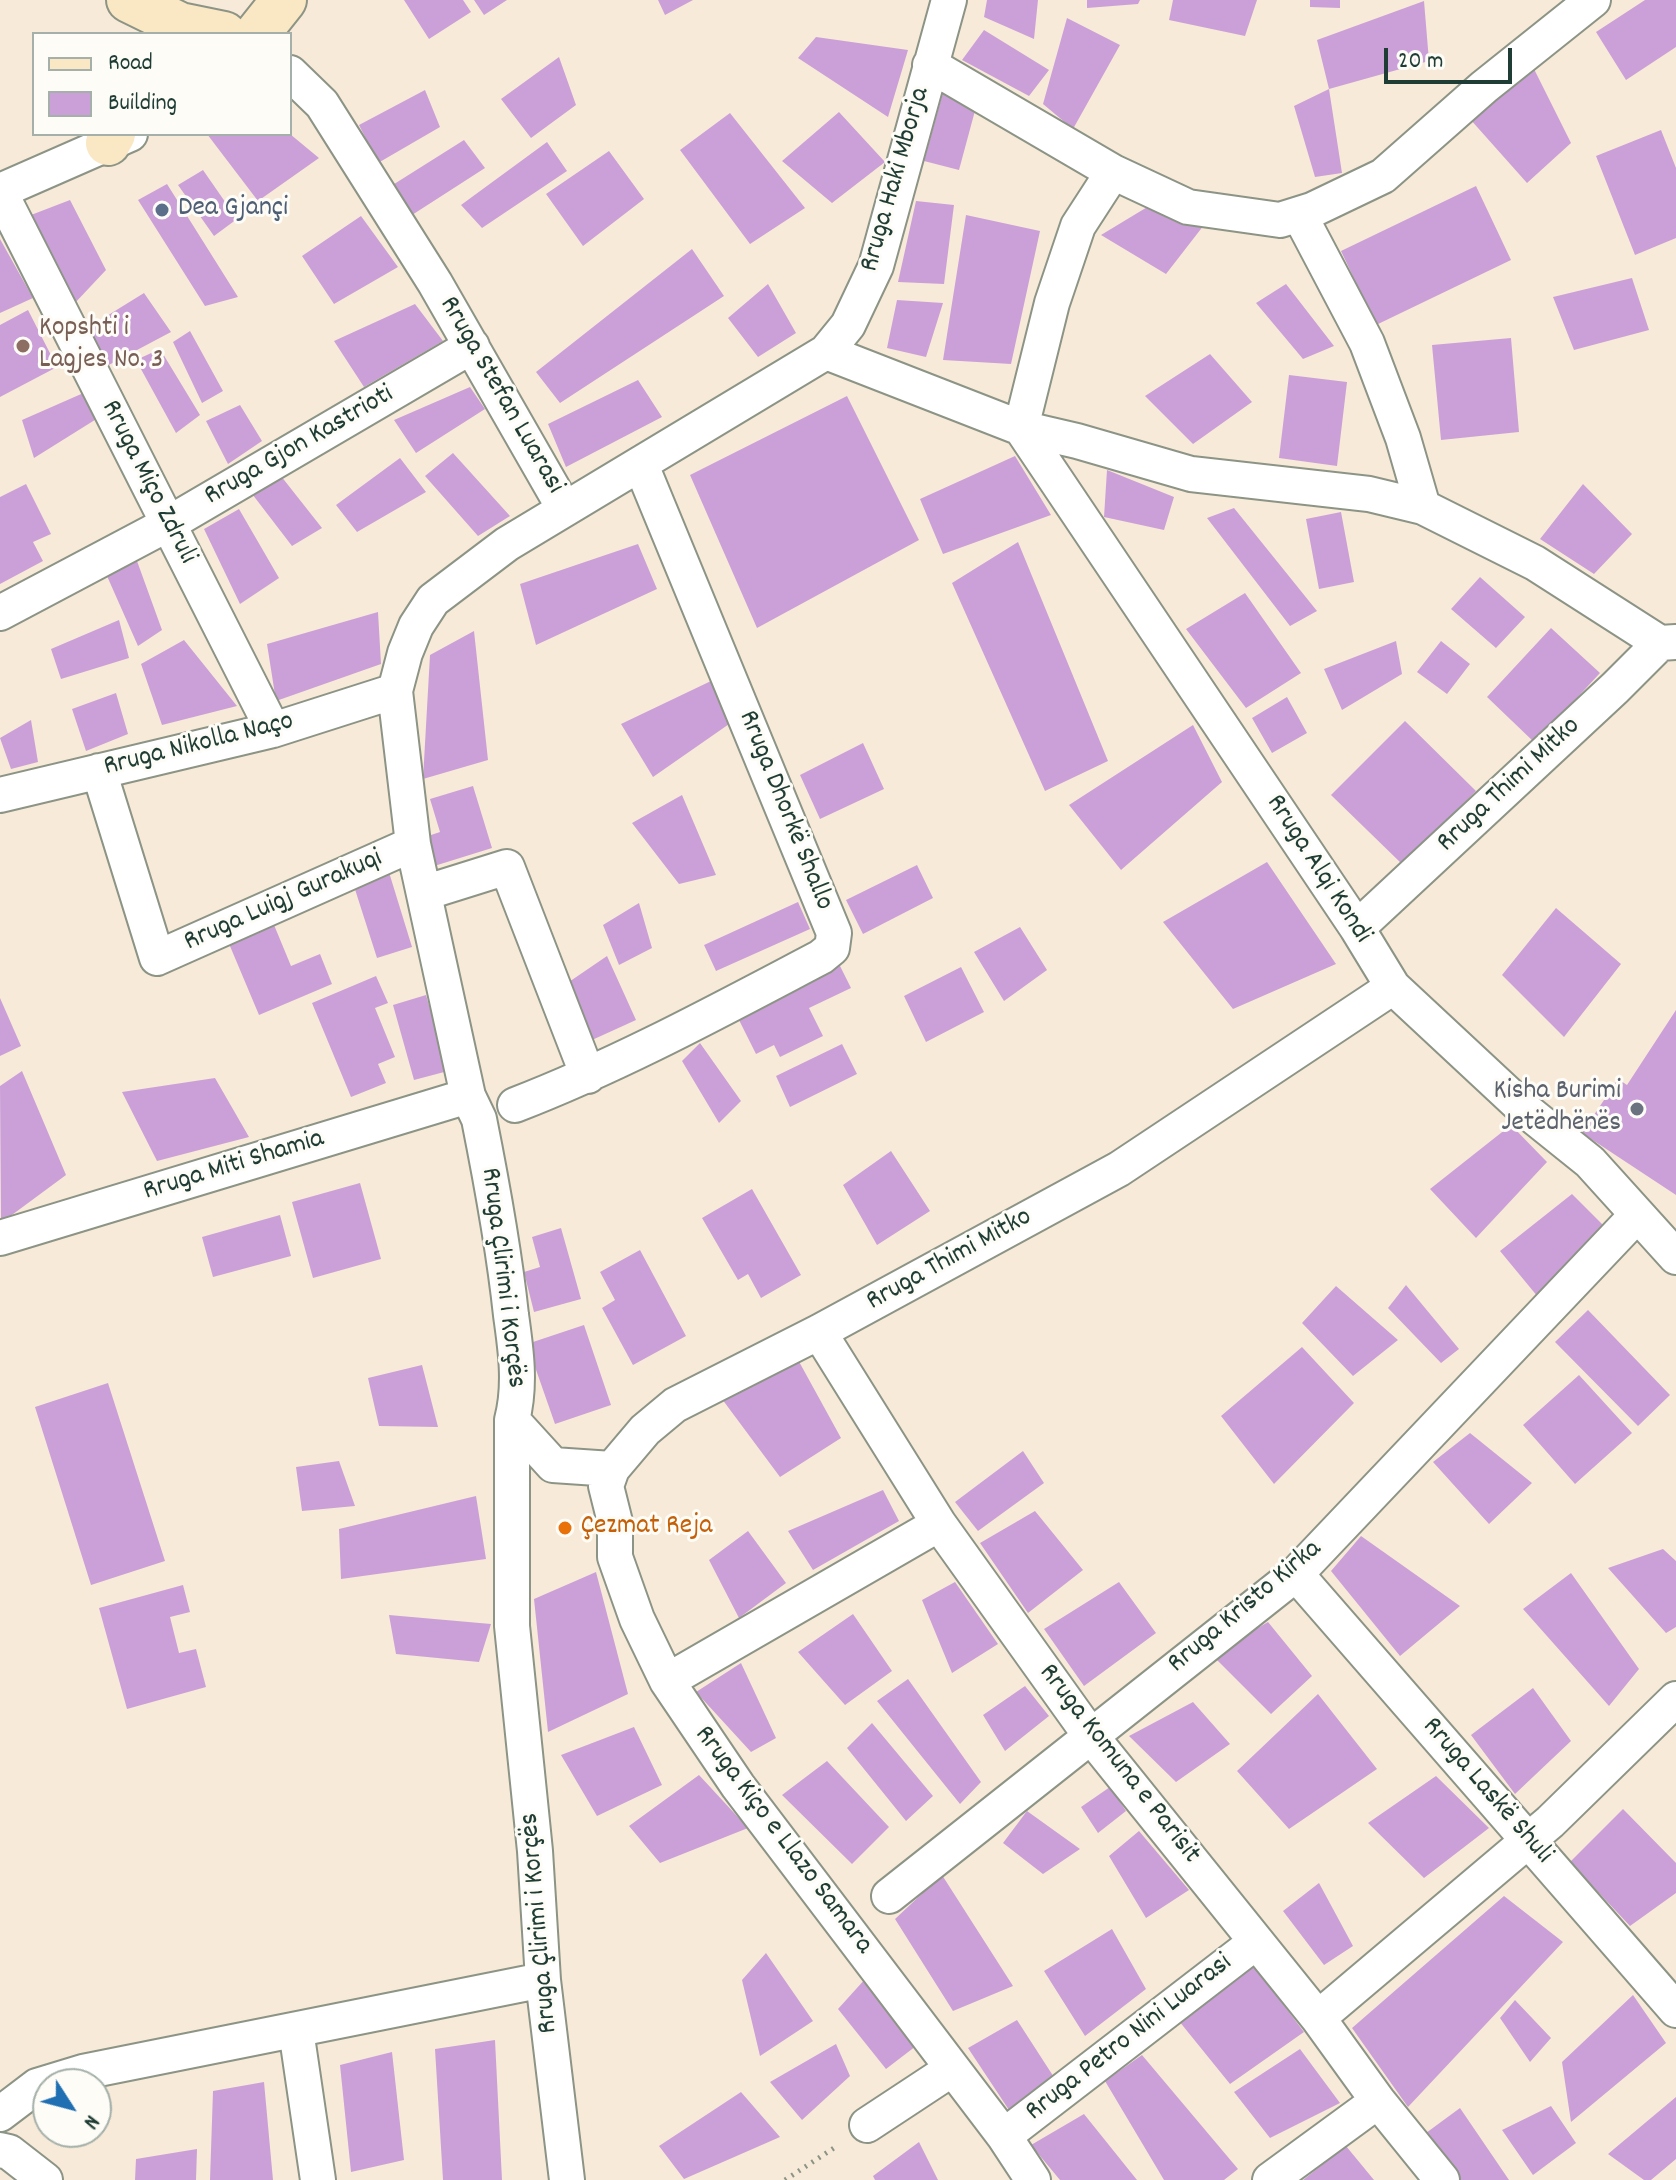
<!DOCTYPE html>
<meta charset="utf-8">
<style>
body{margin:0}
#map{position:relative;width:1676px;height:2180px;overflow:hidden;background:#f8ead8;font-family:Dekko,sans-serif}
canvas{display:block}
.legend{position:absolute;left:32px;top:32px;width:260px;height:104px;box-sizing:border-box;background:#fdfcf7;border:2px solid #a4b0a9;margin:0;padding:10px 14px;list-style:none;font-size:24px;color:#1f3d34}
.legend li{display:flex;align-items:center;gap:16px;height:40px}
.legend b{width:40px;border:2px solid #a4b0a9}
.north{position:absolute;left:32px;top:2068px;width:80px;height:80px;box-sizing:border-box;background:#fdfcf7;border:2px solid #a4b0a9;border-radius:50%;rotate:126deg;font-size:22px;font-weight:700;line-height:32px;text-align:center;color:#1f3d34}
.north::after{content:'';display:block;margin:auto;width:28px;height:36px;background:#1f6fb2;clip-path:polygon(50% 0,100% 100%,50% 72%,0 100%)}
.scale{position:absolute;left:1384px;top:48px;width:128px;height:36px;box-sizing:border-box;border:4px solid #1f3d34;border-top:0;padding-left:10px;font-size:24px;line-height:28px;white-space:nowrap;color:#1f3d34;-webkit-text-stroke:6px #fdfcf7;paint-order:stroke}
</style>
<div id="map">
<canvas width="1676" height="2180"></canvas>
<ul class="legend">
<li><b style="height:10px;background:#fae7c3"></b>Road</li>
<li><b style="height:22px;background:#cba0d8"></b>Building</li>
</ul>
<div class="north">N</div>
<div class="scale">20 m</div>
</div>
<script>
const g = document.querySelector('canvas').getContext('2d');
g.lineJoin = 'round';
function fill(path, color) { g.fillStyle = color; g.fill(path, 'evenodd'); }
function trace(path, color, width, dash) { g.strokeStyle = color; g.lineWidth = width; g.lineCap = dash ? 'butt' : 'round'; g.setLineDash(dash || []); g.stroke(path); }
function drawText(font, color, halo, rows, align = 'center') {
  g.font = font + ' Dekko,sans-serif'; g.lineWidth = 6; g.setLineDash([]); g.textBaseline = 'middle'; g.strokeStyle = halo; g.fillStyle = color; for (const [text, x, y, turn = 0] of rows) {
    g.save(); g.translate(x, y); g.rotate((+turn || 0) * Math.PI / 180); g.textAlign = isNaN(turn) ? turn : align; if (halo) g.strokeText(text, 0, 0); g.fillText(text, 0, 0); g.restore();
  }
}
const building = new Path2D(`
 M404,0H463L471,12L429,39Z
 M474,0H507L484,15Z
 M658,0H693L665,15Z
 M987,0H1038L1034,39L984,17Z
 M1087,0H1140L1138,4L1087,8Z
 M1173,0H1257L1245,36L1169,20Z
 M1310,0H1340V8L1310,7Z
 M1645,0H1676V47L1626,80L1596,32Z
 M1424,1L1429,61L1329,89L1317,40Z
 M1067,18L1120,45L1073,129L1043,104Z
 M984,30L1049,70L1029,96L962,60Z
 M816,37L908,50L888,117L798,58Z
 M559,57L576,105L531,138L501,99Z
 M1532,65L1571,143L1527,183L1470,119Z
 M944,89L976,107L959,170L924,161Z
 M1329,89L1342,173L1315,177L1294,106Z
 M425,90L440,127L378,163L359,125Z
 M839,112L885,162L832,203L782,161Z
 M730,113L805,208L750,244L680,150Z
 M1661,130L1676,168V238L1635,255L1596,156Z
 M207,134H290L319,158L258,201Z
 M464,140L485,168L412,215L391,186Z
 M547,142L567,171L482,228L461,205Z
 M609,151L644,199L583,246L546,194Z
 M203,170L237,219L214,236L178,185Z
 M167,184L238,297L205,306L138,200Z
 M1476,186L1511,260L1376,325L1341,251Z
 M70,200L106,270L74,304L31,215Z
 M916,201L954,205L944,284L898,282Z
 M1149,206L1204,225L1166,274L1101,235Z
 M966,215L1040,231L1011,364L943,360Z
 M361,216L398,267L334,304L302,256Z
 M0,239L33,298L0,313Z
 M692,249L724,296L560,403L536,372Z
 M1632,278L1649,330L1574,350L1553,297Z
 M768,284L796,333L758,357L728,318Z
 M1286,284L1334,346L1303,359L1256,303Z
 M144,293L171,332L105,367L89,327Z
 M897,300L943,303L926,357L887,348Z
 M415,304L443,341L364,387L334,341Z
 M28,310L57,367L0,397V325Z
 M190,331L223,391L202,403L173,342Z
 M1511,338L1519,432L1441,440L1432,345Z
 M160,349L200,415L176,433L136,360Z
 M1210,354L1252,402L1193,444L1145,396Z
 M1289,375L1347,382L1337,466L1279,458Z
 M638,380L662,417L566,467L548,424Z
 M470,387L485,409L416,453L394,420Z
 M88,391L98,418L34,458L22,420Z
 M847,396L919,540L757,628L690,475Z
 M240,405L262,441L228,464L206,421Z
 M453,453L510,516L478,536L425,476Z
 M1015,456L1051,515L943,554L920,499Z
 M400,458L426,492L357,532L336,505Z
 M1107,470L1174,497L1164,530L1104,517Z
 M277,471L322,528L292,546L246,486Z
 M26,484L51,534L33,542L43,561L0,584V497Z
 M1583,484L1632,534L1594,574L1540,539Z
 M1234,508L1317,611L1290,626L1207,518Z
 M239,509L279,578L240,604L204,529Z
 M1341,512L1354,582L1319,589L1306,519Z
 M1018,542L1108,761L1045,791L952,583Z
 M638,544L657,589L536,645L520,584Z
 M137,561L162,630L138,646L103,567Z
 M1480,577L1525,617L1496,648L1451,609Z
 M1245,593L1301,673L1246,708L1186,629Z
 M378,612L381,664L276,701L267,644Z
 M119,620L129,658L61,679L51,649Z
 M1551,628L1600,673L1535,743L1487,697Z
 M474,631L488,760L423,779L430,655Z
 M184,640L237,706L162,725L141,664Z
 M1396,641L1402,674L1342,710L1324,669Z
 M1441,641L1470,664L1447,694L1417,672Z
 M711,681L732,722L653,777L621,724Z
 M116,693L128,734L86,751L72,709Z
 M1287,697L1307,733L1272,753L1252,718Z
 M31,720L38,762L11,769L0,738Z
 M1405,721L1476,791L1403,865L1331,795Z
 M1193,725L1222,782L1121,870L1069,805Z
 M863,743L884,789L820,819L800,775Z
 M473,786L492,848L431,867L422,838L440,832L430,799Z
 M682,795L716,875L679,884L632,823Z
 M1267,862L1336,964L1233,1009L1163,922Z
 M917,865L933,898L863,934L846,900Z
 M388,869L412,947L377,958L352,880Z
 M798,902L810,929L716,971L704,945Z
 M639,903L652,948L619,965L603,925Z
 M1556,908L1621,964L1564,1037L1502,975Z
 M272,920L291,966L320,954L332,984L259,1015L227,939Z
 M1020,927L1047,970L1004,1001L974,952Z
 M607,956L636,1020L592,1040L563,986Z
 M838,962L851,988L809,1008L823,1036L780,1057L774,1045L756,1054L735,1012Z
 M961,967L984,1012L926,1042L904,996Z
 M376,976L388,1003L375,1008L395,1057L378,1064L386,1083L351,1097L312,1003Z
 M426,995L448,1071L414,1080L393,1005Z
 M0,998L21,1046L0,1056Z
 M1676,1010V1195L1582,1133L1618,1079L1627,1085Z
 M700,1043L741,1101L719,1123L682,1061Z
 M842,1044L857,1074L790,1107L776,1076Z
 M22,1071L66,1175L1,1223L0,1086Z
 M215,1078L249,1137L157,1161L122,1092Z
 M1511,1125L1547,1162L1476,1238L1430,1189Z
 M891,1151L930,1211L877,1245L843,1185Z
 M360,1183L381,1259L313,1278L292,1202Z
 M752,1189L801,1275L761,1298L748,1274L738,1280L702,1218Z
 M1572,1194L1606,1228L1538,1297L1500,1251Z
 M280,1215L291,1256L213,1277L202,1237Z
 M561,1228L581,1299L534,1312L524,1272L540,1267L532,1237Z
 M640,1250L686,1336L633,1365L602,1308L615,1300L600,1272Z
 M1406,1285L1459,1349L1441,1363L1388,1308Z
 M1336,1286L1398,1340L1353,1376L1302,1323Z
 M1588,1310L1670,1395L1638,1426L1555,1342Z
 M584,1325L611,1405L555,1424L527,1344Z
 M791,1347L841,1438L780,1477L719,1395Z
 M1302,1347L1354,1403L1274,1484L1221,1416Z
 M422,1365L438,1427L379,1426L368,1378Z
 M1579,1375L1632,1433L1575,1484L1523,1425Z
 M108,1383L165,1561L91,1585L35,1407Z
 M1470,1433L1532,1483L1489,1524L1433,1462Z
 M1023,1451L1044,1483L978,1531L955,1502Z
 M339,1461L355,1506L302,1511L296,1467Z
 M883,1490L899,1521L813,1570L788,1531Z
 M476,1496L486,1559L341,1579L339,1529Z
 M1035,1511L1083,1570L1028,1613L980,1543Z
 M748,1531L786,1583L739,1618L709,1560Z
 M1361,1536L1460,1606L1400,1656L1331,1571Z
 M1663,1549L1676,1561V1627L1666,1633L1608,1568Z
 M596,1572L628,1694L548,1732L534,1599Z
 M1571,1573L1639,1669L1609,1706L1523,1609Z
 M955,1582L998,1644L952,1673L922,1600Z
 M1119,1582L1156,1633L1084,1686L1044,1629Z
 M183,1585L190,1612L170,1617L179,1653L196,1649L206,1687L127,1709L99,1608Z
 M853,1614L892,1671L845,1705L798,1652Z
 M389,1615L491,1624L479,1662L396,1654Z
 M1268,1622L1312,1676L1271,1714L1212,1655Z
 M741,1663L776,1738L751,1752L696,1692Z
 M908,1679L981,1782L960,1804L877,1701Z
 M1025,1686L1049,1716L1005,1751L983,1715Z
 M1533,1688L1571,1741L1515,1794L1471,1735Z
 M1318,1694L1377,1769L1289,1829L1237,1771Z
 M1193,1702L1230,1744L1176,1782L1129,1736Z
 M872,1723L933,1796L906,1821L847,1748Z
 M634,1727L662,1785L597,1816L561,1755Z
 M827,1761L889,1827L852,1864L782,1795Z
 M699,1775L748,1828L660,1863L629,1826Z
 M1436,1776L1489,1828L1424,1878L1368,1823Z
 M1110,1787L1126,1811L1098,1833L1081,1807Z
 M1623,1809L1676,1863V1893L1630,1926L1570,1862Z
 M1027,1811L1080,1849L1043,1874L1003,1843Z
 M1139,1831L1189,1890L1146,1918L1109,1856Z
 M942,1875L1013,1986L953,2011L895,1919Z
 M1319,1883L1353,1946L1324,1965L1283,1911Z
 M1504,1896L1563,1942L1408,2107L1352,2028Z
 M1112,1929L1146,1989L1085,2036L1044,1971Z
 M766,1953L813,2021L760,2056L742,1980Z
 M1254,1966L1304,2032L1230,2084L1179,2021Z
 M866,1978L916,2046L886,2069L838,2009Z
 M1633,1995L1666,2043L1571,2122L1562,2062Z
 M1515,2000L1551,2038L1530,2062L1500,2018Z
 M1017,2020L1059,2085L1011,2113L968,2048Z
 M495,2040L502,2180H443L435,2049Z
 M836,2044L850,2076L802,2120L770,2082Z
 M1300,2049L1340,2103L1270,2138L1234,2092Z
 M392,2052L404,2160L351,2172L340,2065Z
 M1142,2055L1238,2169L1224,2180H1164L1105,2081Z
 M264,2082L273,2180H210L213,2091Z
 M741,2092L780,2137L684,2179L659,2146Z
 M1676,2097V2159L1651,2180H1644L1608,2154Z
 M1551,2106L1576,2143L1533,2175L1502,2130Z
 M1460,2108L1509,2180H1460L1426,2133Z
 M1084,2114L1137,2180H1060L1031,2145Z
 M919,2142L938,2180H875L873,2176Z
 M1346,2146L1374,2180H1303Z
 M197,2149L196,2180H135L136,2159Z`);
const path = new Path2D(`
 M785,2180L837,2146`);
const street = new Path2D(`
 M930,65L1113,172L1188,207L1280,220L1312,210L1383,176L1484,87L1593,0
 M290,73L322,104L435,283L564,508
 M1113,172L1078,226L1052,303L1021,428L1357,928L1393,987L1524,1109L1590,1162L1676,1257
 M0,191L130,134
 M0,192L273,730
 M1299,214L1367,343L1403,438L1423,507
 M826,352L1021,428L1077,441L1191,474L1369,494L1423,507L1535,563L1660,643L1676,642
 M0,613L168,524L472,346
 M99,771L157,958L413,844
 M0,795L273,730L395,691
 M424,893L507,867L588,1076
 M1357,928L1615,688L1660,643
 M515,1105C621,1064 720,1010 821,957L832,948L834,933L641,465
 M0,1238L468,1096
 M819,1332L939,1524L1090,1735L1318,2018L1378,2101L1442,2180
 M512,1420L553,1465L612,1469
 M1296,1574L1676,2010
 M667,1681L939,1524
 M889,1896L1296,1574L1637,1215
 M1318,2018L1550,1822L1676,1699
 M296,2030L318,2180
 M0,2114L37,2086L83,2072L543,1980
 M867,2125L952,2069
 M1004,2136L1256,1942
 M0,2150L9,2152L45,2180
 M567,2180L543,1980L535,1851L512,1626V1420C521,1386 516,1350 511,1315C504,1249 492,1184 479,1119L468,1096L413,844L395,691L405,653L416,626L433,600L507,544L826,352L848,325L876,266L949,0
 M1033,2180L1004,2136L738,1786L667,1681L637,1619L615,1557V1522L606,1486L612,1469L645,1430L675,1405L819,1332L1119,1169L1393,987
 M1270,2180L1378,2101`);
const secondary = new Path2D(`
 M129,0L180,25L224,34
 M257,34L284,0
 M108,143L113,134`);
const markers = [
 [162,210,8,"#5c6f8a"],
 [23,346,8,"#8d6e63"],
 [1637,1109,8,"#6b7280"],
 [565,1528,8,"#e8710a"]
];
const streetNames = [
 ["Rruga Haki Mborja",897,180,-74],
 ["Rruga Stefan Luarasi",500,396,60],
 ["Rruga Gjon Kastrioti",300,447,-30],
 ["Rruga Miço Zdruli",147,483,63],
 ["Rruga Nikolla Naço",199,746,-14],
 ["Rruga Thimi Mitko",1510,786,-43],
 ["Rruga Dhorkë Shallo",784,811,68],
 ["Rruga Alqi Kondi",1317,870,57],
 ["Rruga Luigj Gurakuqi",284,902,-24],
 ["Rruga Miti Shamia",234,1167,-17],
 ["Rruga Thimi Mitko",950,1261,-29],
 ["Rruga Çlirimi i Korçës",501,1278,83],
 ["Rruga Kristo Kirka",1246,1608,-40],
 ["Rruga Komuna e Parisit",1118,1765,52],
 ["Rruga Laskë Shuli",1486,1792,49],
 ["Rruga Kiço e Llazo Samara",782,1841,53],
 ["Rruga Çlirimi i Korçës",541,1923,-95],
 ["Rruga Petro Nini Luarasi",1130,2039,-38]
];
const serviceNames = [
 ["Dea Gjançi",178,210]
];
const educationNames = [
 ["Kopshti i",39,330],
 ["Lagjes No. 3",39,362]
];
const worshipNames = [
 ["Kisha Burimi",1621,1093],
 ["Jetëdhënës",1621,1125]
];
const foodNames = [
 ["Çezmat Reja",581,1528]
];
fill(building, '#cba0d8');
trace(street, '#8c9486', 38);
trace(secondary, '#8c9486', 48);
trace(path, '#8c9486', 5, [2, 6]);
trace(street, '#fff', 34);
trace(secondary, '#fae7c3', 44);
for (const [x, y, r, color] of markers) { const dot = new Path2D(); dot.arc(x, y, r, 0, 2 * Math.PI); g.fillStyle = color; g.fill(dot); trace(dot, '#fdfcf7', 3); }
drawText('28px', '#1f3d34', '#fdfcf7', streetNames);
drawText('28px', '#4e5e75', '#fdfcf7', serviceNames, 'left');
drawText('28px', '#785e54', '#fdfcf7', educationNames, 'left');
drawText('28px', '#5b616d', '#fdfcf7', worshipNames, 'right');
drawText('28px', '#c56008', '#fdfcf7', foodNames, 'left');
</script>
